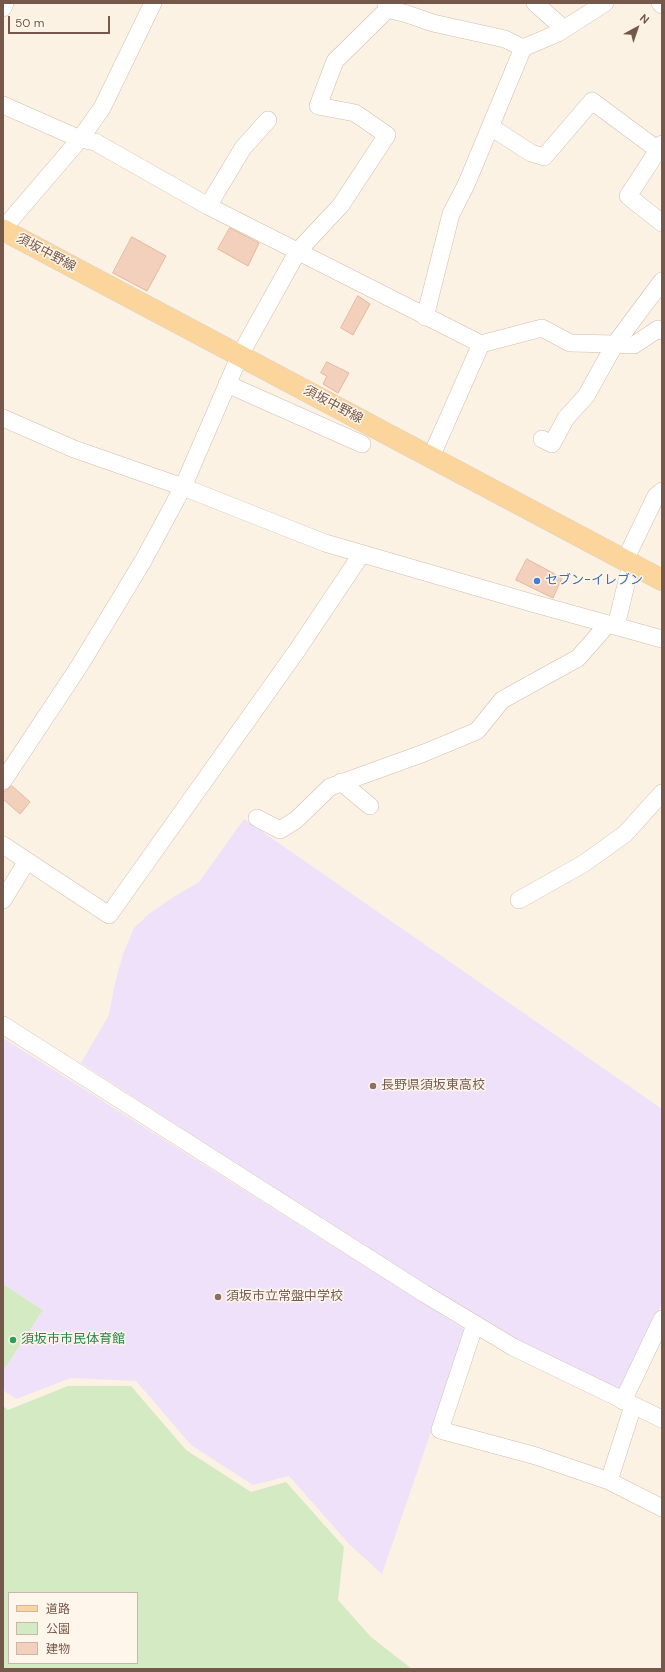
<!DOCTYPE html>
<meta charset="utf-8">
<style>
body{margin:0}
#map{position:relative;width:665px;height:1672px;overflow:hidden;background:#fcf2e4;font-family:"DM Sans","Noto Sans JP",sans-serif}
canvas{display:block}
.frame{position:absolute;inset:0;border:4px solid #755849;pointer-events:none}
.legend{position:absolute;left:8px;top:1592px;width:130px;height:72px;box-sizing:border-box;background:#fff6eb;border:1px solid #c8b7aa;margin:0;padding:5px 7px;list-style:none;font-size:12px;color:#755849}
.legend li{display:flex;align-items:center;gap:8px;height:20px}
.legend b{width:20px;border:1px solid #c8b7aa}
.north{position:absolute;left:617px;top:8px;width:40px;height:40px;-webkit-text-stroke:3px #fff6eb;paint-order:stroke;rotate:40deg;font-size:11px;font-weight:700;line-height:16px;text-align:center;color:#755849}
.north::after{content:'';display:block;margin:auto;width:14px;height:18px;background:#755849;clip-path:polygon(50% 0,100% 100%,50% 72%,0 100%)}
.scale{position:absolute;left:8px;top:16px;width:102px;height:18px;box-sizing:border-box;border:2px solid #755849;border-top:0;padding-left:5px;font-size:12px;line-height:14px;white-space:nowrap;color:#755849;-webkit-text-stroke:3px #fff6eb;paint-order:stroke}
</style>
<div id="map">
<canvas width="665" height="1672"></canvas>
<div class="frame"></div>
<ul class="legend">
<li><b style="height:5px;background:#fbd59c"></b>道路</li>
<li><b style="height:11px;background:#d4eac3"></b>公園</li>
<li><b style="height:11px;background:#f2d0bc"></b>建物</li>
</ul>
<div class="north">N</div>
<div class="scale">50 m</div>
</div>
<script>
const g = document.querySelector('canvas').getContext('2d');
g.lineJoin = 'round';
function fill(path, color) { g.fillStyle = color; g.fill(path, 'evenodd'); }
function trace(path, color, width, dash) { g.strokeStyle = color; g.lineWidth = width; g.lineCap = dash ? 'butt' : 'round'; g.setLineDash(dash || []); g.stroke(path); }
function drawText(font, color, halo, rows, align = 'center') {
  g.font = font + ' "DM Sans","Noto Sans JP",sans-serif'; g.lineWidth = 3; g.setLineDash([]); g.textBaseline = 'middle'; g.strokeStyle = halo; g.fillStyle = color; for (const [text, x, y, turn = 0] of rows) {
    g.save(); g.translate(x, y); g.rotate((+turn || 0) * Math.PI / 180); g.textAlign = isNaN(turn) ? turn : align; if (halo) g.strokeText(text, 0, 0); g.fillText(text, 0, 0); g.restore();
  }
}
const education = new Path2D(`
 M244,819L662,1109V1303L622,1394L479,1321L81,1063L109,1015L114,987L123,954L134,928L149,914L172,898L199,882Z
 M3,1038L464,1329L433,1426L382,1574L349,1544L289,1476L253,1485L191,1445L136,1381L71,1378L16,1399L3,1390V1371L43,1310L3,1284Z`);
const green = new Path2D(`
 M3,1284L43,1310L3,1371Z
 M68,1386H131L186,1450L251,1492L286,1482L344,1547L338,1600L371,1637L412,1669H3V1406L8,1410ZM9,1593H137V1663H9Z`);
const building = new Path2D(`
 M230,228L259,243L248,266L218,249Z
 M132,237L166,256L147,291L113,273Z
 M358,296L370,304L353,335L341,328Z
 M327,362L349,373L338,393L323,384L327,376L321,373Z
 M527,559L562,578L553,598L516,580Z
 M12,786L30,802L20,814L3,799V793Z`);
const minor = new Path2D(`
 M386,3L388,9L407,14L433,23L505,39L523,48L558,33L605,3
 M535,3L564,29
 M660,3L662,5
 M3,8L5,3
 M3,105L80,139L95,142L208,206L481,344L542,328L570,343L615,344L662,281
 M491,127L531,153L544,157L592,101L658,150
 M662,144L628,196L662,223
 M208,206L243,148L268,120
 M3,229L80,139L102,108L153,3
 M425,317L451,214L466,185L523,48
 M227,384L362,444
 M3,418L74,449L183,487L325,543L532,603L662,639
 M542,439L552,444L566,418L586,396L615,344L634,345L658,329L662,331
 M431,457L481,344
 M625,560L656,496L662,491
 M616,626L631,564
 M3,781L80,665L143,561L183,487L240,355L298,251L341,205L387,135L355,113L318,106L335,61L388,9
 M341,782L370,806
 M257,818L280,830L296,820L330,787L424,753L477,731L502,700L578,658L608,624
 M3,845L109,915L298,649L361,555
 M3,900L27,861
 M519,900L583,864L625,834L662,793
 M3,1025L425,1294L513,1347L662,1419
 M475,1324L440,1430L536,1456L609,1481L662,1508
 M623,1401L662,1319
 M609,1481L633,1406`);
const major = new Path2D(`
 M3,230L662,580`);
const markers = [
 [537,581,4,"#3f7fe0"],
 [373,1086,4,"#8d6e63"],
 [218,1297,4,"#8d6e63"],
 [13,1340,4,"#2e9e5b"]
];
const streetNames = [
 ["須坂中野線",46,253,28],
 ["須坂中野線",333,405,28]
];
const shopNames = [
 ["セブン-イレブン",545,581]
];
const educationNames = [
 ["長野県須坂東高校",381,1086],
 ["須坂市立常盤中学校",226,1297]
];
const leisureNames = [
 ["須坂市市民体育館",21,1340]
];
fill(education, '#efe1f9');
fill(green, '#d4eac3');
fill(building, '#f2d0bc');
trace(building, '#e5b59c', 1);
trace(minor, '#d0bcad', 18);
trace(major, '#d8d0cc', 22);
trace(minor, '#fff', 17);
trace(major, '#fbd59c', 21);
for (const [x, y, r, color] of markers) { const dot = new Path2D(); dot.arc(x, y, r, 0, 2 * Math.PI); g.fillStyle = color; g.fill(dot); trace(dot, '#fff6eb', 1.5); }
drawText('13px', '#755849', '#fff6eb', streetNames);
drawText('13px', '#366cbe', '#fff6eb', shopNames, 'left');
drawText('13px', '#785e54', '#fff6eb', educationNames, 'left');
drawText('13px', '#27864d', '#fff6eb', leisureNames, 'left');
</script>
